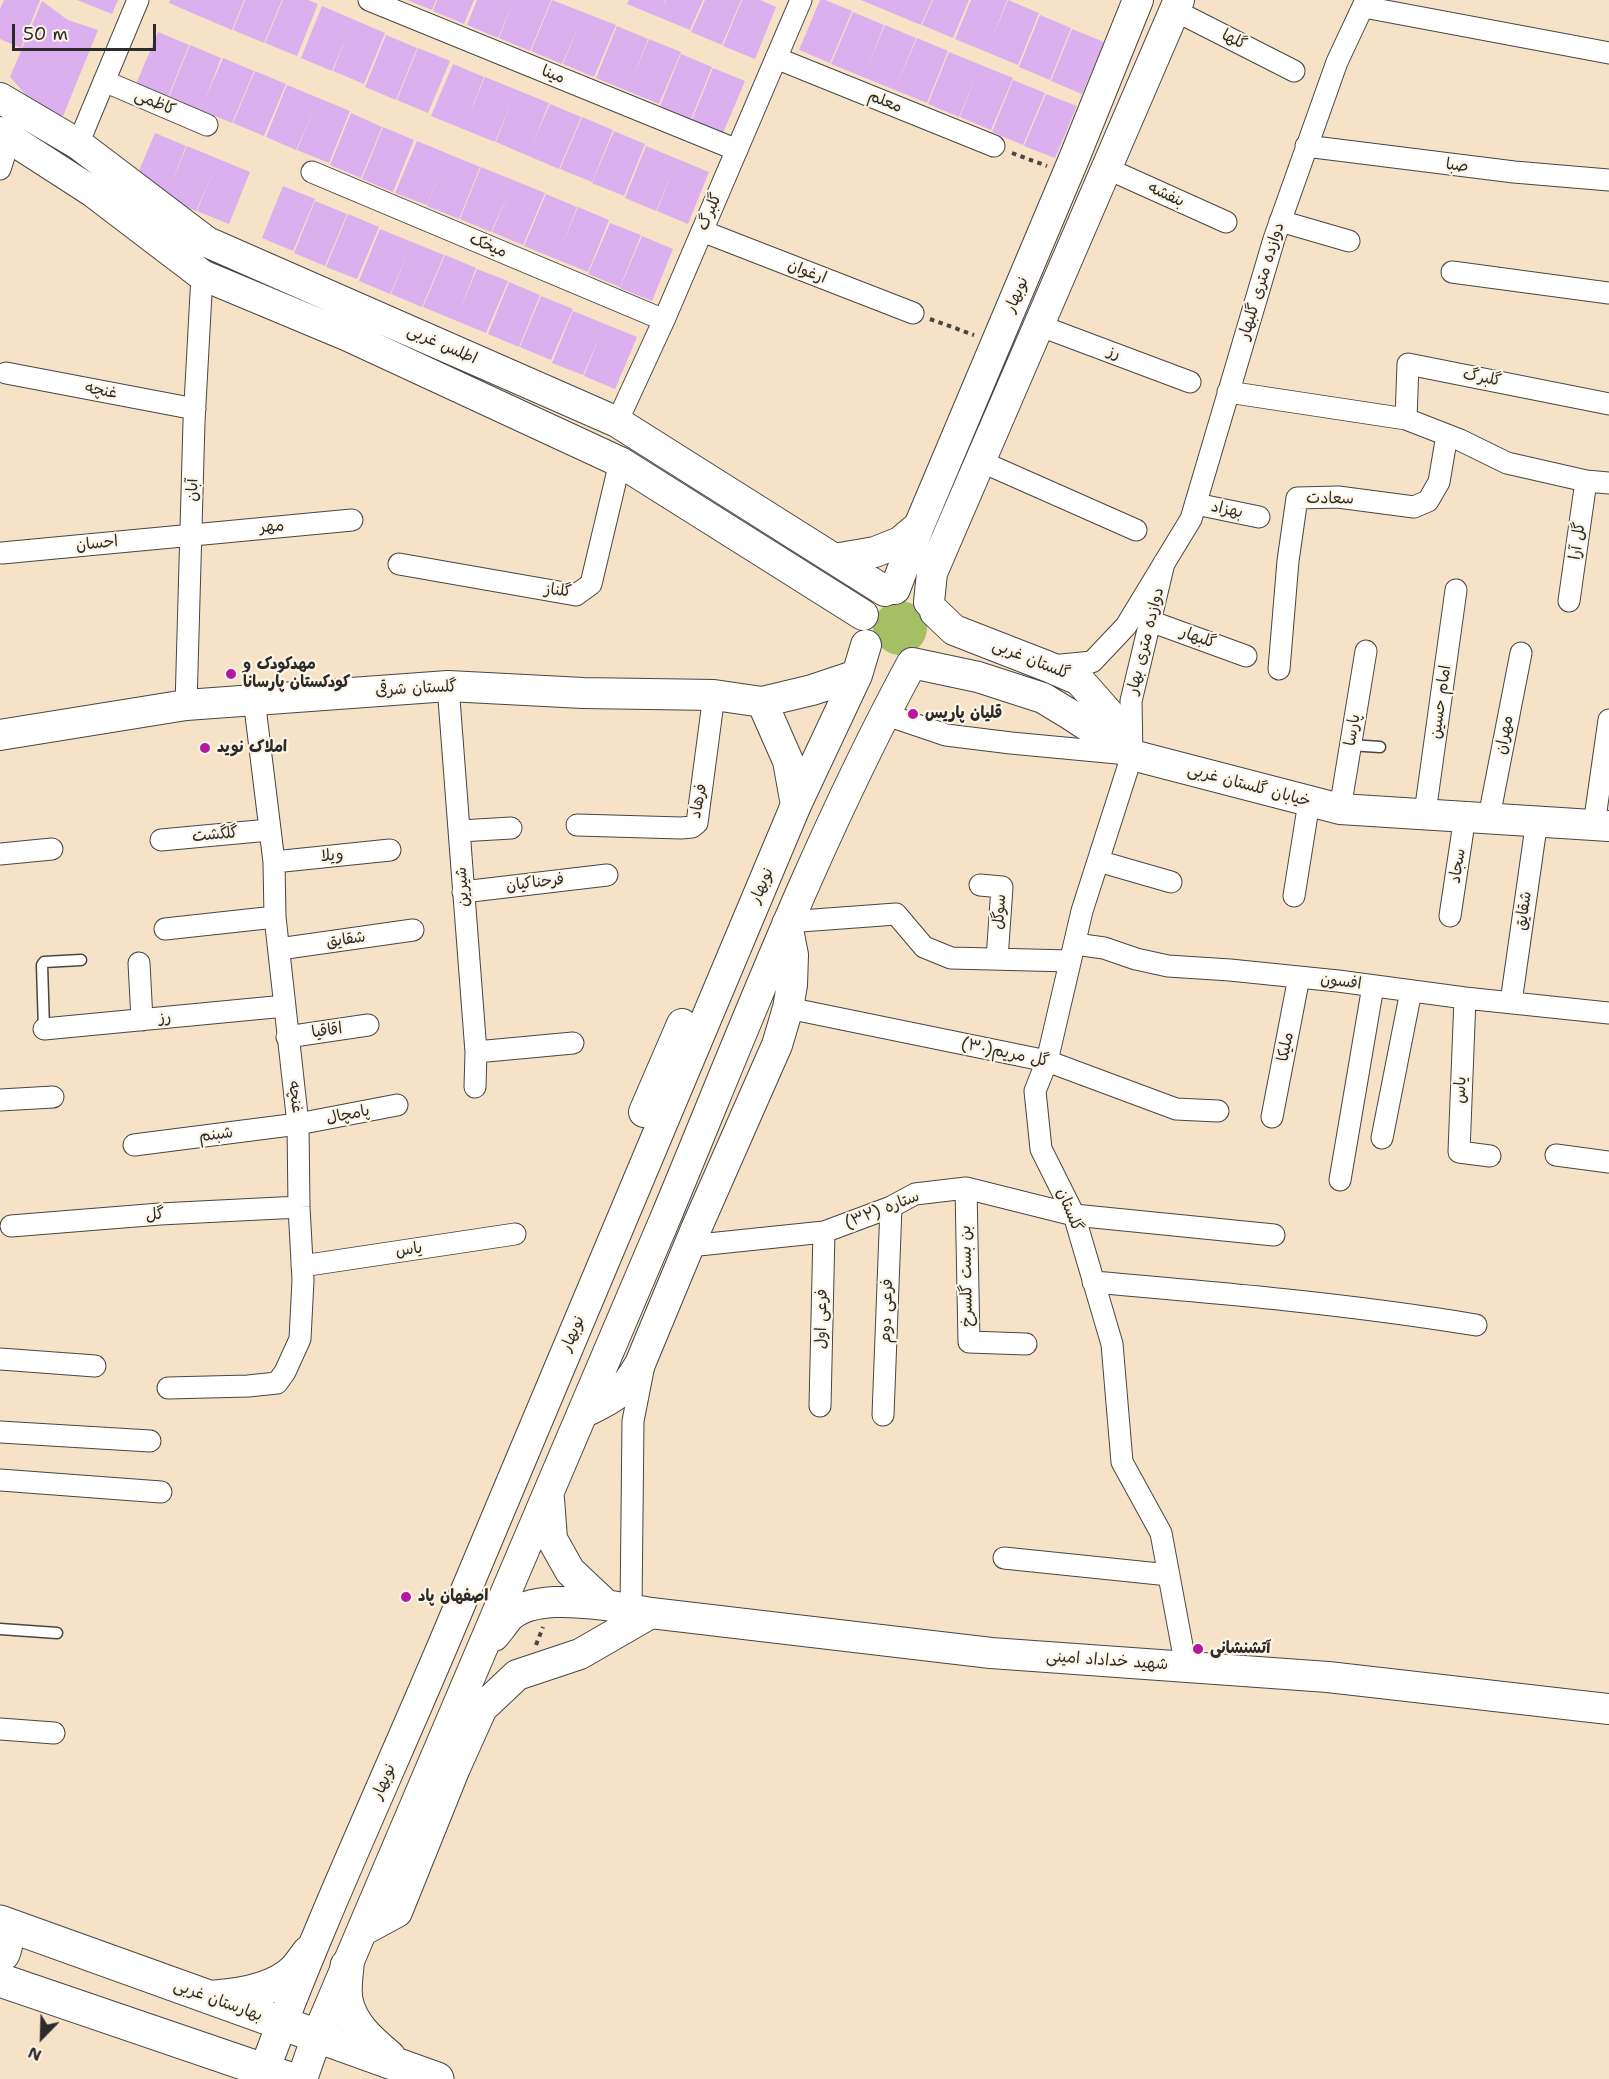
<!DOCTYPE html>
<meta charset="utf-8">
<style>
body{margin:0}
#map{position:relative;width:1609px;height:2079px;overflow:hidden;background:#f5e2c7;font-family:"Shantell Sans",sans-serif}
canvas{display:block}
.north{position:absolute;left:12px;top:2007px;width:60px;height:60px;-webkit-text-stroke:4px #fcf5e5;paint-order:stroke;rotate:203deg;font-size:16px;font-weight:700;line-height:24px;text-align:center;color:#2b2b2b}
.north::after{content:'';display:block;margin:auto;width:21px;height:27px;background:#2b2b2b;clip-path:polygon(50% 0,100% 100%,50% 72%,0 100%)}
.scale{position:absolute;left:12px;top:24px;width:144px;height:27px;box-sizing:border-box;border:3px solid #2b2b2b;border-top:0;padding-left:8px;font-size:18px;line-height:21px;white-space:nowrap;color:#2b2b2b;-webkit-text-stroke:4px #fcf5e5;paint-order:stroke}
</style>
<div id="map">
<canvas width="1609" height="2079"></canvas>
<div class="north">N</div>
<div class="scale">50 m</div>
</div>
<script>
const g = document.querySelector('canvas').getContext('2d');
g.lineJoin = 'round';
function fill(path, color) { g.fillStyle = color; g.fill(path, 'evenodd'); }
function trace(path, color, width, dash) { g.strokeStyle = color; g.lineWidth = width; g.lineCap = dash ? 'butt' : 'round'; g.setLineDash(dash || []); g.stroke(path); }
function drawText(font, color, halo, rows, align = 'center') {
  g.font = font + ' "Shantell Sans","Playpen Sans Arabic",sans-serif'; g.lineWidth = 4.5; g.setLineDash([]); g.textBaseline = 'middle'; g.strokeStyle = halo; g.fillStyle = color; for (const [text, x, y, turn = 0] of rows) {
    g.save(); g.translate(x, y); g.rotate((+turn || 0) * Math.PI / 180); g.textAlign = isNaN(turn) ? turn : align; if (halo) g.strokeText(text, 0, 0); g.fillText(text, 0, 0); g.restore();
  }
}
const green = new Path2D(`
 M873 628a27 27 0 1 1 54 0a27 27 0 1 1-54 0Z`);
const building = new Path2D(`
 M4,0H40L21,48L0,39V9Z
 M77,0H118L112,14Z
 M170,0H244L232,30L169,3Z
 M245,0H282L264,43L233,30Z
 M283,0H308L318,4L297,56L265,43Z
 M407,0H436L432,10Z
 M437,0H474L464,24L433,11Z
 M477,0H514L498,38L467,25Z
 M514,0H551L530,51L499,38Z
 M552,0L616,25L594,77L563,64L580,23L562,64L531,51Z
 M629,0H665L664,6L666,0H703L690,30L627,4Z
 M705,0H741L722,45L691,32Z
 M742,0H760L776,7L755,59L723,46Z
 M820,0H825L852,11L830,63L799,50Z
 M861,0H932L921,25Z
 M933,0H969L953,38L922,25Z
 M971,0H1007L991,41L1008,0L1039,13L1018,65L955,39Z
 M42,1L68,20L98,30L63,116L35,105L10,77Z
 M322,6L385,33L364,84L333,71L349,30L332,71L301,58Z
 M853,12L884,25L868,66L885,25L916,38L895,90L831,64Z
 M1040,15L1071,28L1050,80L1019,67Z
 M617,26L648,39L632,80L649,39L681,52L659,104L596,78Z
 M1072,29L1104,42L1082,94L1051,81Z
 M158,32L189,45L168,97L136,84Z
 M386,35L417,48L396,100L365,87Z
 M917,38L948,51L927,103L895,90Z
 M190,45L221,58L205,100L223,58L254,71L232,123L169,97Z
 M418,48L450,61L428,113L397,100Z
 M949,52L1013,78L991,130L960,117L976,76L959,117L928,104Z
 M681,54L712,67L691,119L660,106Z
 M453,64L484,77L468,118L485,77L549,103L532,145L550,104L581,117L559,169L496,142L512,101L495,142L431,116Z
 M713,68L745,81L723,133L692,120Z
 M255,71L286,84L264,136L233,123Z
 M1013,80L1045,93L1023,145L992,132Z
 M287,85L350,111L329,163L297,150L314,109L296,150L266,137Z
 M1046,94L1077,106L1055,158L1024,146Z
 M351,113L382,127L361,178L330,165Z
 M582,117L613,130L592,182L560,169Z
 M383,127L414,140L393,192L362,179Z
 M614,131L645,144L624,196L592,183Z
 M155,133L186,146L170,187L187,146L250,172L229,224L197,211L214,170L196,211L133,185Z
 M417,141L480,167L459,219L427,206L443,165L427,205L395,193Z
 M646,146L709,172L688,224L657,211L673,170L656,211L625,198Z
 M481,167L545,193L523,245L492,232L509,192L491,232L460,219Z
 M283,186L315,199L293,251L262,238Z
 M546,194L577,207L561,248L578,207L609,220L588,272L524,246Z
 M315,201L347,214L325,266L294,253Z
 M348,214L379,227L357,279L326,267Z
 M610,223L641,235L620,287L588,274Z
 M380,229L444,255L422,307L391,294L408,253L390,294L359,281Z
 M642,236L673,249L652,301L620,288Z
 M445,255L476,268L460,310L477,269L508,281L486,333L423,307Z
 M509,282L540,295L519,347L488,334Z
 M541,296L573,309L551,360L520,347Z
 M573,311L637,337L615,389L584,376L600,335L583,375L552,363Z`);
const path = new Path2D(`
 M1012,153L1047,166
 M930,319L974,335
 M536,1645L543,1627`);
const lane = new Path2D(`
 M1350,745L1380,747
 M44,1029L42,965L44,962L81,960
 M0,1629L57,1633`);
const street = new Path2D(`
 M369,0L737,150
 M1364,7L1609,53
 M1174,10L1294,71
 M776,58L994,146
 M104,81L207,125
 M78,144L138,0
 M1306,146L1514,172L1609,180
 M1106,168L1226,222
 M0,169L10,138
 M312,172L664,320
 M1280,221L1349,241
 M702,231L913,313
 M1452,272L1609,293
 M1038,325L1190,382
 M6,373L195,409
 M1228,392L1406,419L1460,440L1507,463L1586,481L1609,483
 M1406,419L1408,364L1609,404
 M617,422L664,320L801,0
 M980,461L1136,530
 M1196,504L1259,517
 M2,553L352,520
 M1164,563L1131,701L1132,755L1082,911L1047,1061L1035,1091L1041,1149L1074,1215L1112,1344L1122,1462L1161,1533L1186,1667
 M399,564L576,595L591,584L620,462
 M1569,601L1586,481
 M1150,621L1246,656
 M1051,666L1092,662L1126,626L1191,519L1274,239L1337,62L1366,0
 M1279,669L1288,561L1297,498L1338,497L1414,507L1428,501L1439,482L1447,435
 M448,686L476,1052L475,1087
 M186,705L194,422L202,275
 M884,714L946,735L1011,743L1128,754
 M1340,809L1366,651
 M1425,813L1456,590
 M1489,817L1521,653
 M577,825L681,828L692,827L697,823L714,695
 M1594,825L1609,720
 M460,831L511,828
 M161,840L269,830
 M0,854L52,849
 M1098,861L1171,882
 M274,862L390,850
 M980,885L1002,887L997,959
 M463,892L607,875
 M1294,896L1309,802
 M1450,916L1465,816
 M787,922L896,914L924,947L951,958L1070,961
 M165,929L275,917
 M1075,944L1104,948L1136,959L1168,966L1230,970L1338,981L1465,998L1609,1013
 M279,949L413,930
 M139,963L142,1020
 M1465,998L1459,1152L1490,1156
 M1511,1002L1537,820
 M788,1008L1047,1061L1176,1109L1218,1111
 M44,1029L285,1006
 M287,1037L368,1025
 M476,1052L573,1043
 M0,1100L53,1097
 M1272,1117L1299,977
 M1382,1138L1411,991
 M134,1145L298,1124L397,1105
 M1556,1155L1609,1162
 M1340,1180L1373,986
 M966,1188L969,1342L1026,1344
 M11,1226L160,1214L299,1207
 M689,1246L824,1232L891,1207L915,1194L966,1188L1074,1215L1274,1235
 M302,1266L515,1234
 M1093,1282C1221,1293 1349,1304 1476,1325
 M0,1359L95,1366
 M168,1388L248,1386L277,1383L285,1372L300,1339L303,1280L299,1207L298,1124L275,917L274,862L254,699
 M820,1406L824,1232
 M883,1415L891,1207
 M0,1432L150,1441
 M0,1480L161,1492
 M1004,1558L1169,1575
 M631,1609L633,1421L644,1365
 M0,1729L54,1733`);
const secondary = new Path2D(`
 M0,98L78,144L207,242L617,422L885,591
 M0,132L93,192L202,275L348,336L620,462L863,615
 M834,559L875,552L900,542L919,526
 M895,589L919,526L1073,161L1138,0
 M929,602L932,573L1179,0
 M935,612L954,630L1049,667L1079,680L1109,714L1129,750
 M762,702L788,761L796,805L794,809
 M0,735L186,705L448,686L583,693L714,695L762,702L812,690L857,675
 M644,1112L682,1024
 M583,1413C615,1397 621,1396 640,1364L696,1229L777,1045L788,1008L792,985L793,955L787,924
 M606,1605L651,1613L991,1653L1328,1677L1609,1709
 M494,1636C499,1630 504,1623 509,1617C531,1596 579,1602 606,1605L570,1571L552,1539L549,1499
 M362,1931L397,1912L455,1768L482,1708L517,1675L580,1654L651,1613
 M264,2071C320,1920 389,1774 451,1626C566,1352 680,1078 796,805L857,675L866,645
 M302,2079L317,2036C433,1764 550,1492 665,1219C743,1032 815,842 912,663L978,677L1043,698L1071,715L1132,755L1340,809L1609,826`);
const primary = new Path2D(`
 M0,1922L437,2079
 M0,1929C8,1938 7,1944 3,1954H0
 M347,1966C346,1977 344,1990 346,2000C351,2025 370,2041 389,2057
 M0,1980L290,2079
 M215,1997C241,1995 274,1990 294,1971C300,1965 304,1958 309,1952`);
const markers = [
 [231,674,6,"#b5179e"],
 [913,714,6,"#b5179e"],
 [205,748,6,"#b5179e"],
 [406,1597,6,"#b5179e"],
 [1198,1649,6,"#b5179e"]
];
const streetNames = [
 ["گلها",1234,40,27],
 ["مینا",553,75,22],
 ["معلم",885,102,22],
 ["کاظمی",155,103,23],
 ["صبا",1457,166,7],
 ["بنفشه",1166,195,25],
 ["گلبرگ",710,212,-67],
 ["میخک",488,246,23],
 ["ارغوان",807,272,21],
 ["دوازده متری گلبهار",1262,281,-73],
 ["نوبهار",1017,295,-67],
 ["اطلس غربی",442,345,24],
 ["رز",1114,353,21],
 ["گلبرگ",1482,378,11],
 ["غنچه",101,391,11],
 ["آبان",193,490,-89],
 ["سعادت",1330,499,1],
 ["بهزاد",1227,510,12],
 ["مهر",272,527,-5],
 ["گل آرا",1578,541,-82],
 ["احسان",97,544,-6],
 ["گلناز",558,591,6],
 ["گلبهار",1198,638,20],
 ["دوازده متری بهار",1146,641,-76],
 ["گلستان غربی",1031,660,22],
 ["گلستان شرقی",416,689,-3],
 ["امام حسین",1441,702,-82],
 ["پارسا",1353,730,-81],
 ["مهران",1505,735,-79],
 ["خیابان گلستان غربی",1249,786,15],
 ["فرهاد",699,801,-79],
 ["گلگشت",215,835,-5],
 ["ویلا",332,856,-6],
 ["سجاد",1458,866,-81],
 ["فرحناکیان",535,883,-7],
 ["نوبهار",762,886,-67],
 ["شیرین",463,887,-94],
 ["شقایق",1524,911,-82],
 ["سوگل",1000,912,-86],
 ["شقایق",346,940,-8],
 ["افسون",1341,982,7],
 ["رز",165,1018,-6],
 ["اقاقیا",327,1031,-8],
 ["ملیکا",1286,1047,-79],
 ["گل مریم(۳۰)",1005,1053,12],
 ["یاس",1461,1090,-88],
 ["غنچه",295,1097,83],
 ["پامچال",348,1115,-11],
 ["شبنم",216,1135,-7],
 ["ستاره (۳۲)",882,1210,-21],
 ["گلستان",1069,1210,68],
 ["گل",155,1215,-4],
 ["یاس",409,1250,-8],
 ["بن بست گلسرخ",967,1276,-91],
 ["فرعی دوم",887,1311,-88],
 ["فرعی اول",822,1319,-89],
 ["نوبهار",573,1334,-67],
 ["شهید خداداد امینی",1107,1661,4],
 ["نوبهار",384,1782,-67],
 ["بهارستان غربی",218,2001,20]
];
const poiNames = [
 ["مهدکودک و",243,665],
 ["کودکستان پارسانا",243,683],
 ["قلیان پاریس",925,714],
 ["املاک نوید",217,748],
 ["اصفهان پاد",418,1597],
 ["آتشنشانی",1210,1649]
];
fill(green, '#a5bf65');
fill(building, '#dcafee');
trace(lane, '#494642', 13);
trace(street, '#494642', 23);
trace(secondary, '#494642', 32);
trace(primary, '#494642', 35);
trace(path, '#494642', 4, [4.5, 4.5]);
trace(lane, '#fff', 10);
trace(street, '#fff', 21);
trace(secondary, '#fff', 30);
trace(primary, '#fff', 33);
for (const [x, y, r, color] of markers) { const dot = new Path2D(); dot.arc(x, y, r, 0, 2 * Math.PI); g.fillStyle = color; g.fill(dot); trace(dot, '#fcf5e5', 2); }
drawText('16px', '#2b2b2b', '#fcf5e5', streetNames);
drawText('bold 16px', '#2b2b2b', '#fcf5e5', poiNames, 'left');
</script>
